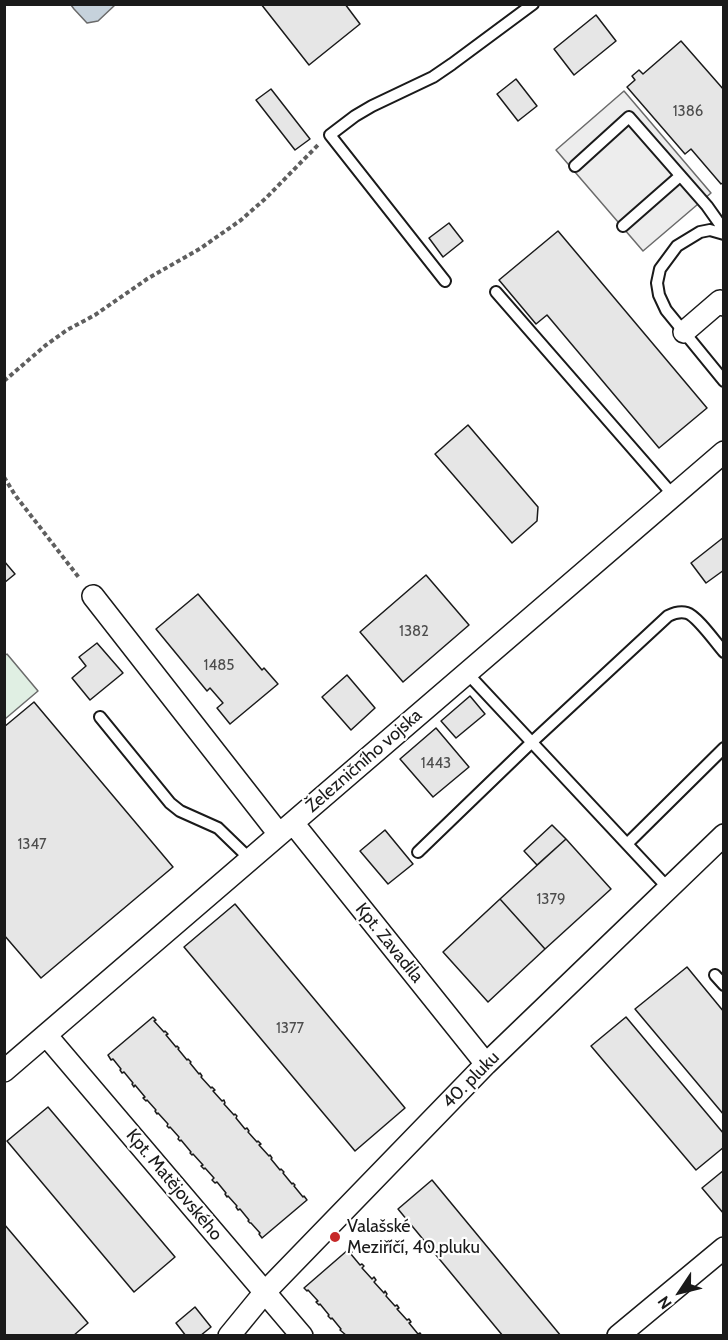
<!DOCTYPE html>
<meta charset="utf-8">
<style>
body{margin:0}
#map{position:relative;width:728px;height:1340px;overflow:hidden;background:#fff;font-family:Cabin,sans-serif}
canvas{display:block}
.frame{position:absolute;inset:0;border:6px solid #1a1a1a;pointer-events:none}
.north{position:absolute;left:650px;top:1262px;width:60px;height:60px;-webkit-text-stroke:4px #fff;paint-order:stroke;rotate:235deg;font-size:16px;font-weight:700;line-height:24px;text-align:center;color:#1a1a1a}
.north::after{content:'';display:block;margin:auto;width:21px;height:27px;background:#1a1a1a;clip-path:polygon(50% 0,100% 100%,50% 72%,0 100%)}
</style>
<div id="map">
<canvas width="728" height="1340"></canvas>
<div class="frame"></div>
<div class="north">N</div>
</div>
<script>
const g = document.querySelector('canvas').getContext('2d');
g.lineJoin = 'round';
function fill(path, color) { g.fillStyle = color; g.fill(path, 'evenodd'); }
function trace(path, color, width, dash) { g.strokeStyle = color; g.lineWidth = width; g.lineCap = dash ? 'butt' : 'round'; g.setLineDash(dash || []); g.stroke(path); }
function drawText(font, color, halo, rows, align = 'center') {
  g.font = font + ' Cabin,sans-serif'; g.lineWidth = 4.5; g.setLineDash([]); g.textBaseline = 'middle'; g.strokeStyle = halo; g.fillStyle = color; for (const [text, x, y, turn = 0] of rows) {
    g.save(); g.translate(x, y); g.rotate((+turn || 0) * Math.PI / 180); g.textAlign = isNaN(turn) ? turn : align; if (halo) g.strokeText(text, 0, 0); g.fillText(text, 0, 0); g.restore();
  }
}
const green = new Path2D(`
 M7,654L38,691L5,719L4,656Z`);
const parking = new Path2D(`
 M624,91L711,193L643,251L556,150Z`);
const water = new Path2D(`
 M71,5H115L98,21L87,23L74,9Z`);
const building = new Path2D(`
 M261,4H345L360,24L309,65Z
 M596,15L616,41L574,75L554,49Z
 M681,41L724,90V182L721,184L691,149L685,154L627,87L635,80L632,76L639,70L643,74Z
 M516,79L537,106L518,121L497,94Z
 M271,89L310,139L295,150L256,100Z
 M449,223L463,241L443,257L429,238Z
 M558,231L707,408L659,448L547,315L536,324L499,280Z
 M468,425L538,507L537,521L512,543L435,454Z
 M724,537V570L706,583L691,563Z
 M4,561L15,574L4,583Z
 M426,575L469,625L403,682L360,632Z
 M198,594L262,670L264,668L278,684L230,724L217,708L223,703L210,688L207,691L156,629Z
 M97,643L123,673L90,700L72,678L86,666L79,657Z
 M347,675L375,708L351,730L322,697Z
 M470,696L485,714L456,738L441,721Z
 M34,702L173,867L41,978L4,935V727Z
 M436,728L469,767L433,797L400,759Z
 M552,825L566,839L537,865L524,851Z
 M385,830L413,864L388,884L360,851Z
 M566,839L611,889L545,949L500,899Z
 M500,899L545,949L488,1002L443,952Z
 M235,904L405,1108L355,1151L184,947Z
 M687,967L724,1012V1115L635,1009Z
 M153,1017L156,1020L154,1021L164,1032L165,1031L168,1034L166,1035L176,1047L177,1046L179,1048L178,1049L187,1060L188,1059L191,1062L190,1063L199,1074L200,1073L202,1076L201,1077L211,1088L212,1087L215,1090L213,1091L222,1101L224,1100L225,1103L224,1104L234,1115L235,1114L237,1116L236,1118L245,1129L247,1128L249,1131L248,1132L257,1142L258,1141L261,1144L259,1145L269,1156L270,1155L272,1158L271,1159L280,1170L281,1169L284,1172L283,1173L292,1184L293,1183L295,1185L294,1186L303,1197L304,1196L307,1200L262,1238L259,1234L260,1233L251,1223H250L248,1221L249,1220L240,1209L238,1210L236,1207L237,1206L228,1196L227,1197L225,1194L226,1193L217,1182L215,1183L212,1180L214,1178L205,1168L204,1169L201,1166L203,1165L193,1154L192,1155L190,1153L191,1152L181,1140L180,1141L178,1139L179,1137L170,1127L169,1128L167,1126L168,1124L158,1113L157,1114L155,1111L156,1110L147,1100L146,1101L143,1098L145,1097L135,1085L134,1087L132,1084L133,1083L124,1072L122,1073L120,1070L121,1069L113,1059L111,1060L108,1055Z
 M626,1017L724,1134V1147L696,1170L591,1046Z
 M48,1107L175,1257L134,1292L7,1141Z
 M724,1170V1214L702,1188Z
 M432,1180L561,1336H503L398,1209Z
 M4,1224L88,1323L73,1336H4Z
 M349,1249L352,1252L350,1253L360,1265L362,1264L364,1266L362,1268L372,1279L374,1277L376,1280L374,1282L384,1293L385,1291L387,1294L386,1296L395,1306L397,1305L399,1308L397,1309L407,1320L409,1319L411,1322L409,1323L418,1334L420,1333L422,1336H347L340,1330L341,1329L332,1318L331,1319L328,1316L329,1315L320,1304L319,1305L316,1302L318,1301L308,1290L307,1291L304,1288Z
 M195,1307L211,1327L200,1336H186L176,1323Z`);
const path = new Path2D(`
 M4,381L46,345L67,330L95,315L147,279L201,248L241,220L266,198L318,145
 M4,477L15,495L80,579`);
const lane = new Path2D(`
 M575,166L629,117L707,206L724,230
 M623,226L680,176
 M724,234L710,230L700,232L677,246L660,269L657,283L659,295L666,310L724,381
 M445,281L330,135L355,116L372,106L433,77L452,64L533,4
 M496,292L673,495
 M467,673L668,888
 M100,717L170,803L180,811L218,828L250,859
 M627,844L724,748
 M418,852L532,742L668,616C674,613 680,611 687,613C697,616 716,643 724,652
 M715,975L724,985`);
const street = new Path2D(`
 M684,332L720,301L724,305
 M93,596L279,834
 M293,823L486,1064
 M46,1035L302,1336
 M4,1071L724,452
 M229,1336L265,1292L486,1064L724,835
 M618,1336L724,1248`);
const markers = [
 [335,1237,6,"#c62828"]
];
const numberNames = [
 ["1386",688,112],
 ["1382",414,632],
 ["1485",219,666],
 ["1443",436,764],
 ["1347",32,845],
 ["1379",551,900],
 ["1377",290,1029]
];
const streetNames = [
 ["Železničního vojska",364,761,-41],
 ["Kpt. Zavadila",389,943,51],
 ["40. pluku",471,1080,-45],
 ["Kpt. Matějovského",174,1185,50]
];
const poiNames = [
 ["Valašské",347,1227],
 ["Meziříčí, 40.pluku",347,1248]
];
fill(green, '#e0efe3');
trace(green, '#6a6a6a', 1.5);
fill(parking, '#ededed');
trace(parking, '#6a6a6a', 1.5);
fill(water, '#c6d2dc');
trace(water, '#6a6a6a', 1.5);
fill(building, '#e6e6e6');
trace(building, '#1a1a1a', 1.5);
trace(lane, '#1a1a1a', 14);
trace(street, '#1a1a1a', 24);
trace(path, '#5f5f5f', 4, [4.5, 3]);
trace(lane, '#fff', 10);
trace(street, '#fff', 21);
for (const [x, y, r, color] of markers) { const dot = new Path2D(); dot.arc(x, y, r, 0, 2 * Math.PI); g.fillStyle = color; g.fill(dot); trace(dot, '#fff', 2); }
drawText('15px', '#4d4d4d', null, numberNames);
drawText('18px', '#1a1a1a', '#fff', streetNames);
drawText('18px', '#1a1a1a', '#fff', poiNames, 'left');
</script>
